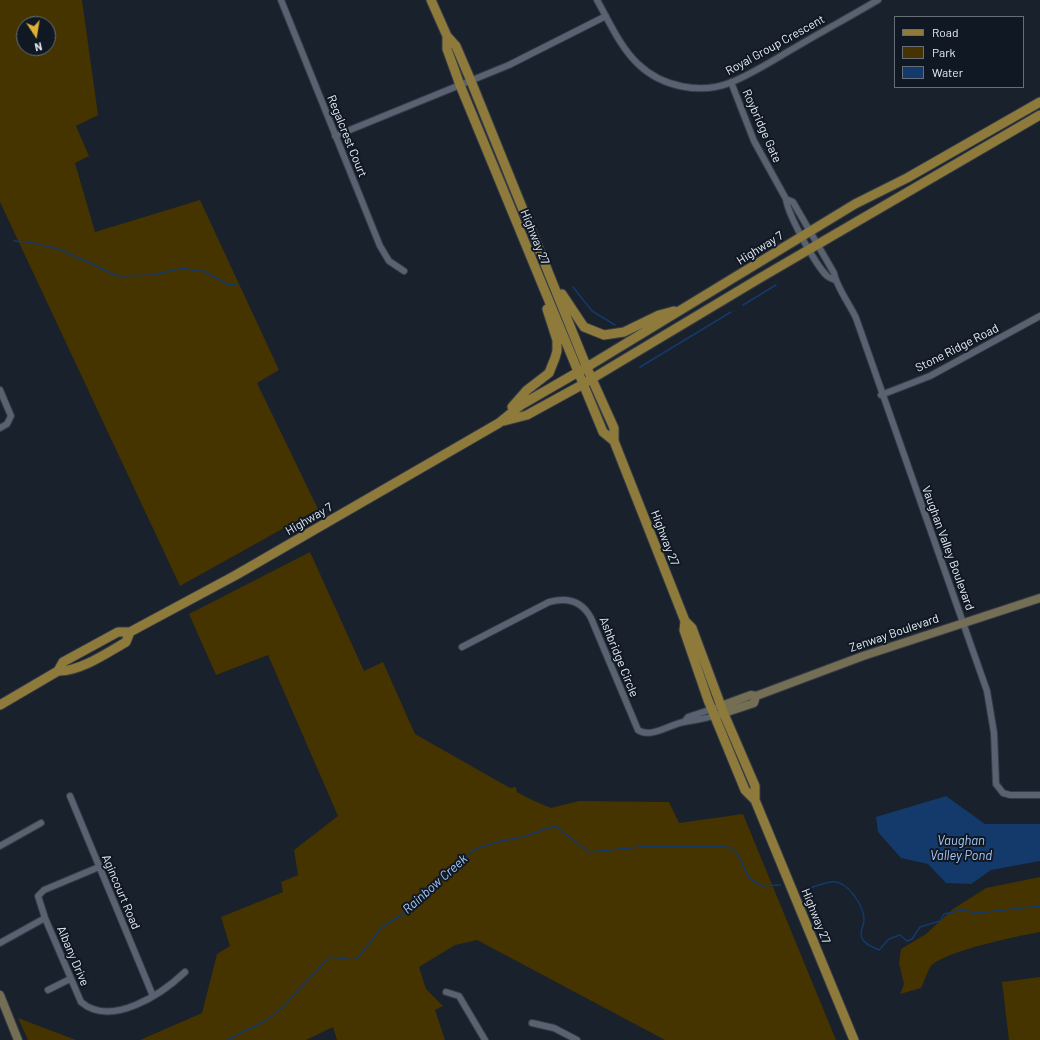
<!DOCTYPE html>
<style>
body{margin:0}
#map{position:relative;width:1040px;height:1040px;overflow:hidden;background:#19212c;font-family:Barlow,sans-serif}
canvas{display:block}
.legend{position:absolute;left:894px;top:16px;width:130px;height:72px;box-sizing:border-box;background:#101823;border:1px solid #666d77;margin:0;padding:5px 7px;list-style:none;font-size:12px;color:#e6ecf4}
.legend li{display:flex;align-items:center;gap:8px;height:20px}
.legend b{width:20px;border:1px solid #666d77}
.north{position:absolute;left:16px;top:16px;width:40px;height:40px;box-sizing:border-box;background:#101823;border:1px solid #666d77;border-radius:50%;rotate:168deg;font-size:11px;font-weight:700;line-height:16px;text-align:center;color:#e6ecf4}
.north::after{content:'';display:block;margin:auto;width:14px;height:18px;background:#dfb034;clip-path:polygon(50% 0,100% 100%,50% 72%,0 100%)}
</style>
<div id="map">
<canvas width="1040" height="1040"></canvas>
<ul class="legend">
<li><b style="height:5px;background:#8e7a3b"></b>Road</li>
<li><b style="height:11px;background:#453300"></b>Park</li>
<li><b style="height:11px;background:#14396b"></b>Water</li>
</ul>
<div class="north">N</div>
</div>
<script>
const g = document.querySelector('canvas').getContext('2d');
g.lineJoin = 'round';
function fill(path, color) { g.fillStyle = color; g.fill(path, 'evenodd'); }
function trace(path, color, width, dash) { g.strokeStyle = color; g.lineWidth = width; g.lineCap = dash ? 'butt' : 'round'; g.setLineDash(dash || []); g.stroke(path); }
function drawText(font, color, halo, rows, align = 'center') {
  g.font = font + ' Barlow,sans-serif'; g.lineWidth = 4; g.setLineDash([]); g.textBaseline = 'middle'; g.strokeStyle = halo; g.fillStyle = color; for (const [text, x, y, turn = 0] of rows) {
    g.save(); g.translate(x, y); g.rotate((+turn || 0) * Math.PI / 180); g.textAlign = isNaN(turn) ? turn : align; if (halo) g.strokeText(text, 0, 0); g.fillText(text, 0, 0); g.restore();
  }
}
const green = new Path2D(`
 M0,0H82L98,115L76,126L89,156L75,163L95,232L200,200L279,370L257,383L318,509L180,586L0,202ZM24,24H48V48H24Z
 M310,552L364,671L383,662L415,734L510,788L516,787L517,792L532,800L551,808L579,801L669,802L679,823L743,814L836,1040H665L477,940L455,945L419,967L426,989L443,1006L435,1010L445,1040H337L333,1027L306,1040H140L202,1013L217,954L230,946L221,917L283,892L281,882L298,875L294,850L338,816L268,655L216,675L189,614Z
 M1040,877V932C1018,936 945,951 931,966C926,973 925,981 921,988L900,994L904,984L899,963L901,949L926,934L953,909L986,888Z
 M1040,977V1040H1009L1002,982Z
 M18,1018L76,1040H28Z`);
const water = new Path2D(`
 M946,796L985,824H1040V861L991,870L971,884L946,883L928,864L901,858L878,832L876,817Z`);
const stream = new Path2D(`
 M14,241L28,242L59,249L118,276L152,275L183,268L196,271H204L227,284L237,285
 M573,287L592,311L615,325
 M743,305L776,285
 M640,367L731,312
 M807,889C814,887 823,883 831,882C847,880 864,905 864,920C864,926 859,932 862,938C865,945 873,947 879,950L889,939L900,935L907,941L912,939L920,927L940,921L944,914L962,910L977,913L1040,906
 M227,1040L265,1021L277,1012L330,957C339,957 348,961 357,959L381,928L409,910L436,880L460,863L475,849L501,841L523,837L555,826L589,852L650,846L728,847L737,853L749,878L762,886L780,885`);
const street = new Path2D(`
 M281,0L380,246L389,261L404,271
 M597,0C609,21 620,47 638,64C662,87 701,95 732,82C754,73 775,59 796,47C823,31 851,16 878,0
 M731,82L754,141L786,199C788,215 815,264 827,276C829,278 833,279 835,280
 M335,136L509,65L606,16
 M786,199L793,202L834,273C836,286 850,305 856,318L987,691L994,733L996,784L1003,793L1010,795H1040
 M0,390L11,416L7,424L0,428
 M881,395L930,376L1040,316
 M462,647L549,602C567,597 582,601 591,618L638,730C651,739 670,724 684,722C694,720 704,719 714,716
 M684,722L688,717L721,706
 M70,796L153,996
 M0,846L41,823
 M99,867L44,890L38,896L45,918L81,1002C111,1028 162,994 185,972
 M0,943L45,918
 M48,990L70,979
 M446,992L459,996L485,1040
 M532,1023L554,1028L577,1040`);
const secondary = new Path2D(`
 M721,706L751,695L756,696L863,656L1040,598
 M718,715L754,703L756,696
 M0,995L18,1040`);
const primary = new Path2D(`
 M431,0L447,36L456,46L471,81L587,368L614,428V441L685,621L692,628L724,714L755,786V800L854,1040
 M447,36V49L460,85L603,432L614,441
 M562,294L584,327L604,335L624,332L659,315L674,311
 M512,407L527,390L549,373L555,358L557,351V340L547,309
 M504,421L527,415L578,387L760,278L1040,115
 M685,621L684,630L708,700L745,790L755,800
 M58,671C79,672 107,653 126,642L130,632
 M0,705L58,671L63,662L118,632H130L236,575L499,423L521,405L592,364L855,204L907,178L1040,102`);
const streetNames = [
 ["Royal Group Crescent",775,45,-29],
 ["Roybridge Gate",762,126,66],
 ["Regalcrest Court",347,136,68],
 ["Highway 27",535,237,68],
 ["Highway 7",760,248,-32],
 ["Stone Ridge Road",957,348,-27],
 ["Highway 7",309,519,-30],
 ["Highway 27",665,538,69],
 ["Vaughan Valley Boulevard",948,548,70],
 ["Zenway Boulevard",894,633,-19],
 ["Ashbridge Circle",619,657,68],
 ["Agincourt Road",121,892,67],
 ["Highway 27",816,916,68],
 ["Albany Drive",73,956,67]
];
const waterNames = [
 ["Vaughan",961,841],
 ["Valley Pond",961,856],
 ["Rainbow Creek",435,884,-42]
];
fill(green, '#453300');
fill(water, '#14396b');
trace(stream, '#14396b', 1.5);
trace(street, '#363c45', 8);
trace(secondary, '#363c45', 10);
trace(primary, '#363c45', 11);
trace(street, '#596270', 6);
trace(secondary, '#746e55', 8);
trace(primary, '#8e7a3b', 9);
drawText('12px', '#e6ecf4', '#101823', streetNames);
drawText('italic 13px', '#a7c8f8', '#101823', waterNames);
</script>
